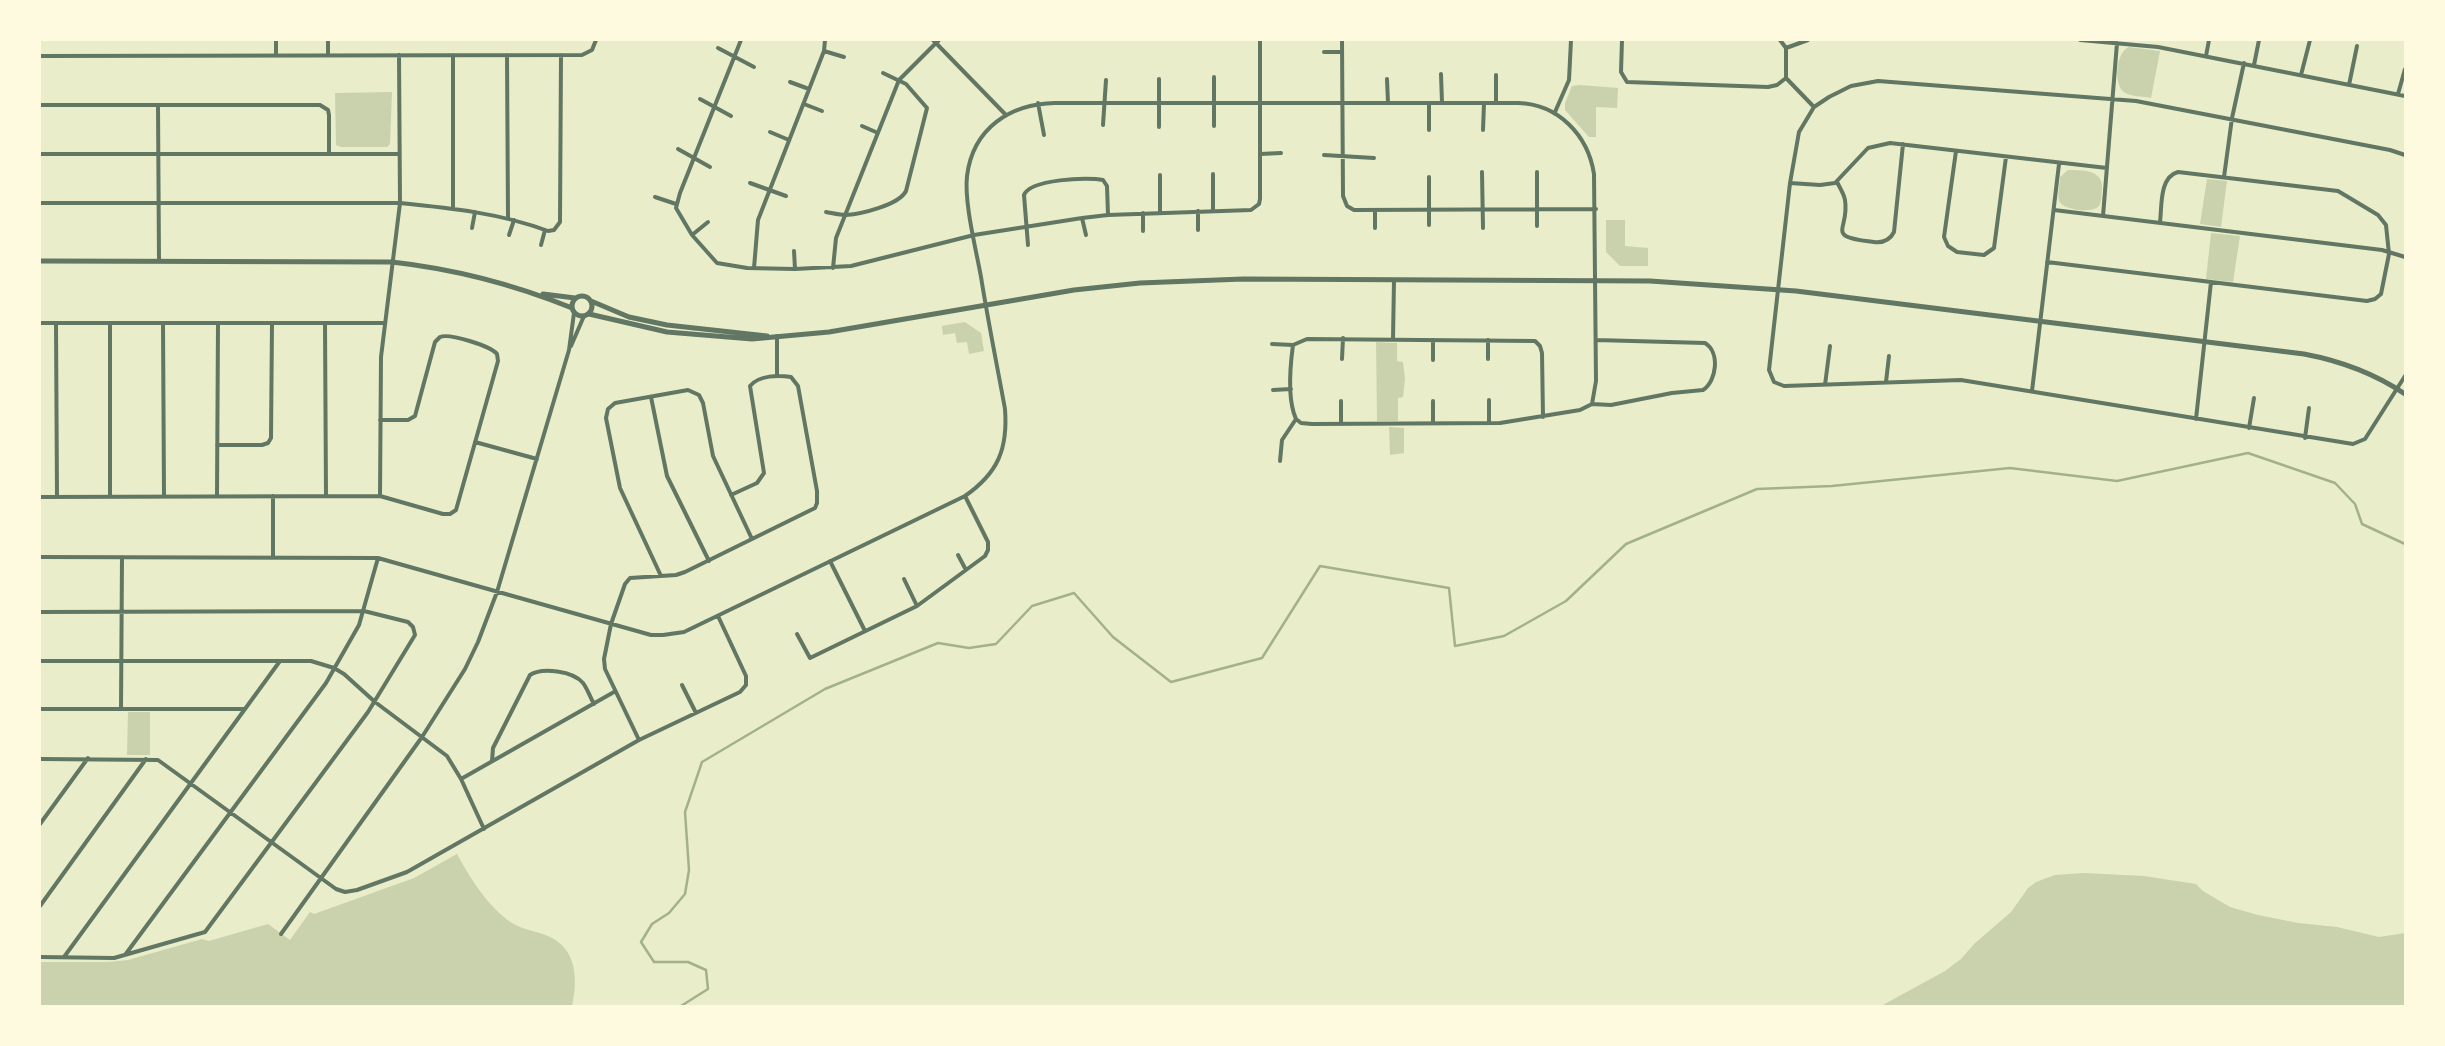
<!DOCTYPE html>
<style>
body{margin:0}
#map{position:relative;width:2445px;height:1046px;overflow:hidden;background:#e9edc9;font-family:"Noto Sans",sans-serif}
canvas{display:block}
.frame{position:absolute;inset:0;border:41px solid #fefae0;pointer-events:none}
</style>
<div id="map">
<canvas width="2445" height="1046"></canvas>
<div class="frame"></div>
</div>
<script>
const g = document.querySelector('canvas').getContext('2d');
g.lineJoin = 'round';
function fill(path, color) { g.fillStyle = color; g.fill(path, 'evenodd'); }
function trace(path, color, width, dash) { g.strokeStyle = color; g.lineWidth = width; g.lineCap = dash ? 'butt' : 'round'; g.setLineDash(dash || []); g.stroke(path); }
const green = new Path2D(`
 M2129,47L2160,51L2151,98C2143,96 2130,97 2124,92C2113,84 2116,52 2129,47Z
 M1580,85L1618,88L1617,108L1596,107V137H1589L1565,110V103L1572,86Z
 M392,92L390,144L387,147H341L336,145L335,93Z
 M2068,170C2084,170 2104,170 2102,190C2101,195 2102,202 2099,206C2092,214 2063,210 2059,201C2057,194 2060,184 2060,177Z
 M2207,179L2227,181L2221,227L2200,224Z
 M1606,220H1625V246L1648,248V266H1620L1606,252Z
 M2211,233L2240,236L2233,282L2206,279Z
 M965,322L981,333L984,351L969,354L967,342L957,343L955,333L943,335L942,326Z
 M1376,342L1397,343V361L1403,362L1405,379L1403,397L1398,398V421H1377Z
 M1389,427L1404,428V453L1390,455Z
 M128,712H150V755H127Z
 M457,854C471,879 487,906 512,923C523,930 536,931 548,936C577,948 578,980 572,1006H40V962H108L128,960L202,939L209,941L268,924L290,940L310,912L314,914L414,878Z
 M2084,873L2144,876L2196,884L2203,891L2230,907L2258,915L2298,923L2337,927L2379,937L2405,933V1006H1881L1945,971L1961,959L1974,944L2011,912L2028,888L2036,882L2055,875Z`);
const stream = new Path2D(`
 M681,1006L708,989L706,970L688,962H654L641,942L652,924L669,913L685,894L689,870L685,812L702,762L825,689L938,643L969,648L996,644L1032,606L1074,593L1113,637L1171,682L1262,658L1320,566L1449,588L1455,646L1504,636L1566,601L1626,544L1757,489L1832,486L2010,468L2117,481L2248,453L2335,483L2355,504L2362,524L2405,544`);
const minor = new Path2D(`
 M741,40L680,193L676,208L692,235L717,263L747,268L795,269L851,266L974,235L1082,218L1108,215L1251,210L1259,204L1260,199V40
 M933,40L1005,114
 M1342,40L1343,196L1347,206L1354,210L1596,209
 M1622,40L1621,72L1627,82L1768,87L1777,85L1786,78L1814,107
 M1780,40L1786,48V78
 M2080,40L2158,47L2405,96
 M718,48L754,67
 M1786,48L1808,40
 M824,51L844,57
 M1324,52H1342
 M276,55V40
 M328,55V40
 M453,55V208
 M507,55L508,218
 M40,56L582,55L592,50L596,40
 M2206,56L2209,40
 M2254,65L2259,40
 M1441,74L1442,103
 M1496,75V103
 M2301,75L2310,40
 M1214,77V126
 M1387,79L1388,103
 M790,82L809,89
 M2349,85L2357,46
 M2398,94L2405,69
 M700,99L731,116
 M1038,103L1044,135
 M1429,103V130
 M804,104L822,111
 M40,105H320L328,110L329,115V153
 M158,105L159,261
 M1555,112L1569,80L1571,40
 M1103,125L1106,80
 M862,126L878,133
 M1159,127V79
 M1483,130L1484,103
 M770,132L789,140
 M678,149L710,167
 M1956,151L1944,237L1948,246L1957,252L1984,255L1994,248L2006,157
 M40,154H399
 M1260,154L1281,153
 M1324,155L1374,158
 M2405,155L2390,150L2136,101L1878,81L1851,86L1829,97L1814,107L1799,132L1790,183L1769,370L1774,382L1784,386L1961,380L2353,444L2365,439L2405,376
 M1482,172L1483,228
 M1537,172V226
 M1213,174V211
 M1160,175V213
 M2224,177L2232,118L2244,63
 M1837,182C1840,188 1844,194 1845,200C1850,231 1823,236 1874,242C1883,243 1890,240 1894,232L1903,144
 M750,183L786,196
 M1790,183L1820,185L1835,183L1868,148L1890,143L2107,168
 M655,197L676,204
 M40,203H400C450,208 500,213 548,231L554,230L560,222L561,55
 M1375,210V228
 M2054,210L2382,250L2405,257
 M1198,211V230
 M826,212C832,213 840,215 846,215C861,214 899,205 906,191L927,108L906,84L883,73
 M2103,216L2117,43
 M1082,218L1086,235
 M1429,225V177
 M472,228L475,212
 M1143,231V213
 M509,235L514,220
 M692,235L708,222
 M541,245L545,230
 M1028,245L1024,195C1030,179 1088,177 1103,180L1107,186L1108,215
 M794,251L795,269
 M2047,262L2367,301L2375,299L2381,294L2389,254L2386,225L2378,215L2338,191L2178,172C2159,177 2162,207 2160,222
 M754,268L758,220L824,51L825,40
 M833,268L836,238L899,80L939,40
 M40,323H384
 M56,323L57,497
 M110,323V497
 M163,323L164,497
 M325,323L326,496
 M777,336V376
 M1393,339L1394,280
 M1272,344L1293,345
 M571,346L584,316
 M1342,359L1343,338
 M1488,359V340
 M1433,360V340
 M1886,382L1889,356
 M1825,385L1830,346
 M1273,390L1291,389
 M2032,391L2059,164
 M651,397L667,476L709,561
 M1433,401V423
 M1592,404L1611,405L1672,393L1703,390C1717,381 1720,352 1705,343L1596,340
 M1296,419C1287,399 1290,367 1293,345L1307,339L1535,341L1540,346L1542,353L1543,417
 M2196,419L2211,282
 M1489,423V400
 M1341,424V401
 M2249,428L2254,398
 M2305,438L2309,408
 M475,442L537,459
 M217,445H262L268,443L271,438L272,323
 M217,496L218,323
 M380,496L443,514H450L456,510L498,361L497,354C491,346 449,333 440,337L435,342L415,416L408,420H380
 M40,497L380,496L381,357L400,203L399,55
 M958,555L966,570
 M273,556V496
 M40,557L378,558L651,635H663L684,632L965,496C998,473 1008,449 1005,409C997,365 988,321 981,277C976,249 964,203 967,176C973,128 1010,104 1055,103H1518C1558,104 1588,135 1594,174L1596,381L1592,404L1580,410L1500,423L1312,424L1301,423L1296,419L1282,440L1280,461
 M830,561L865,631
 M661,576L620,488L606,418L608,409L615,403L688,390L699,395L703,403L713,456L752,539
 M904,579L917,606
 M40,612L364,611L408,622L413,627L415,635L368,712L205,932L114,958L40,957
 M797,634L810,658L917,606L985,556L988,550V542L965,496
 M40,661H311L334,668L344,674L375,702L447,756L461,779L484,829
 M682,685L696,713
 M40,709H245
 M121,709L122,557
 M639,740L605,669L604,659L611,624L625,584L630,578L676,575L685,572L815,508L817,503V491L798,386L791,377C779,375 759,375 750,386L764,473L757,483L731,495
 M40,759L158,760L336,889L345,892L357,890L407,872L639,740L740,692L746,685V676L718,616
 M492,761L493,748L530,675C542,667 573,671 583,683C587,688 590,697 594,704
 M461,779L614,692
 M40,824L88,758
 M40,906L146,759
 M281,934L422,737L465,669L478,642L497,592L569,350L574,313
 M125,955L326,683L359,625L378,558
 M64,957L280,661`);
const tertiary = new Path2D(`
 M40,261L392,262C455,269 513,284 572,308
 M543,294L575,298
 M572 306a10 10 0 1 1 20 0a10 10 0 1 1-20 0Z
 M591,301L629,317L667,325L767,336
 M589,314L667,332L752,339L829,332L1074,290L1140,283L1243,279L1650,281L1796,291L2304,354C2341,361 2374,373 2405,394`);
fill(green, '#cad2ad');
trace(stream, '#a3b18a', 2.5);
trace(minor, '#617663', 4);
trace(tertiary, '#617663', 5);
</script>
